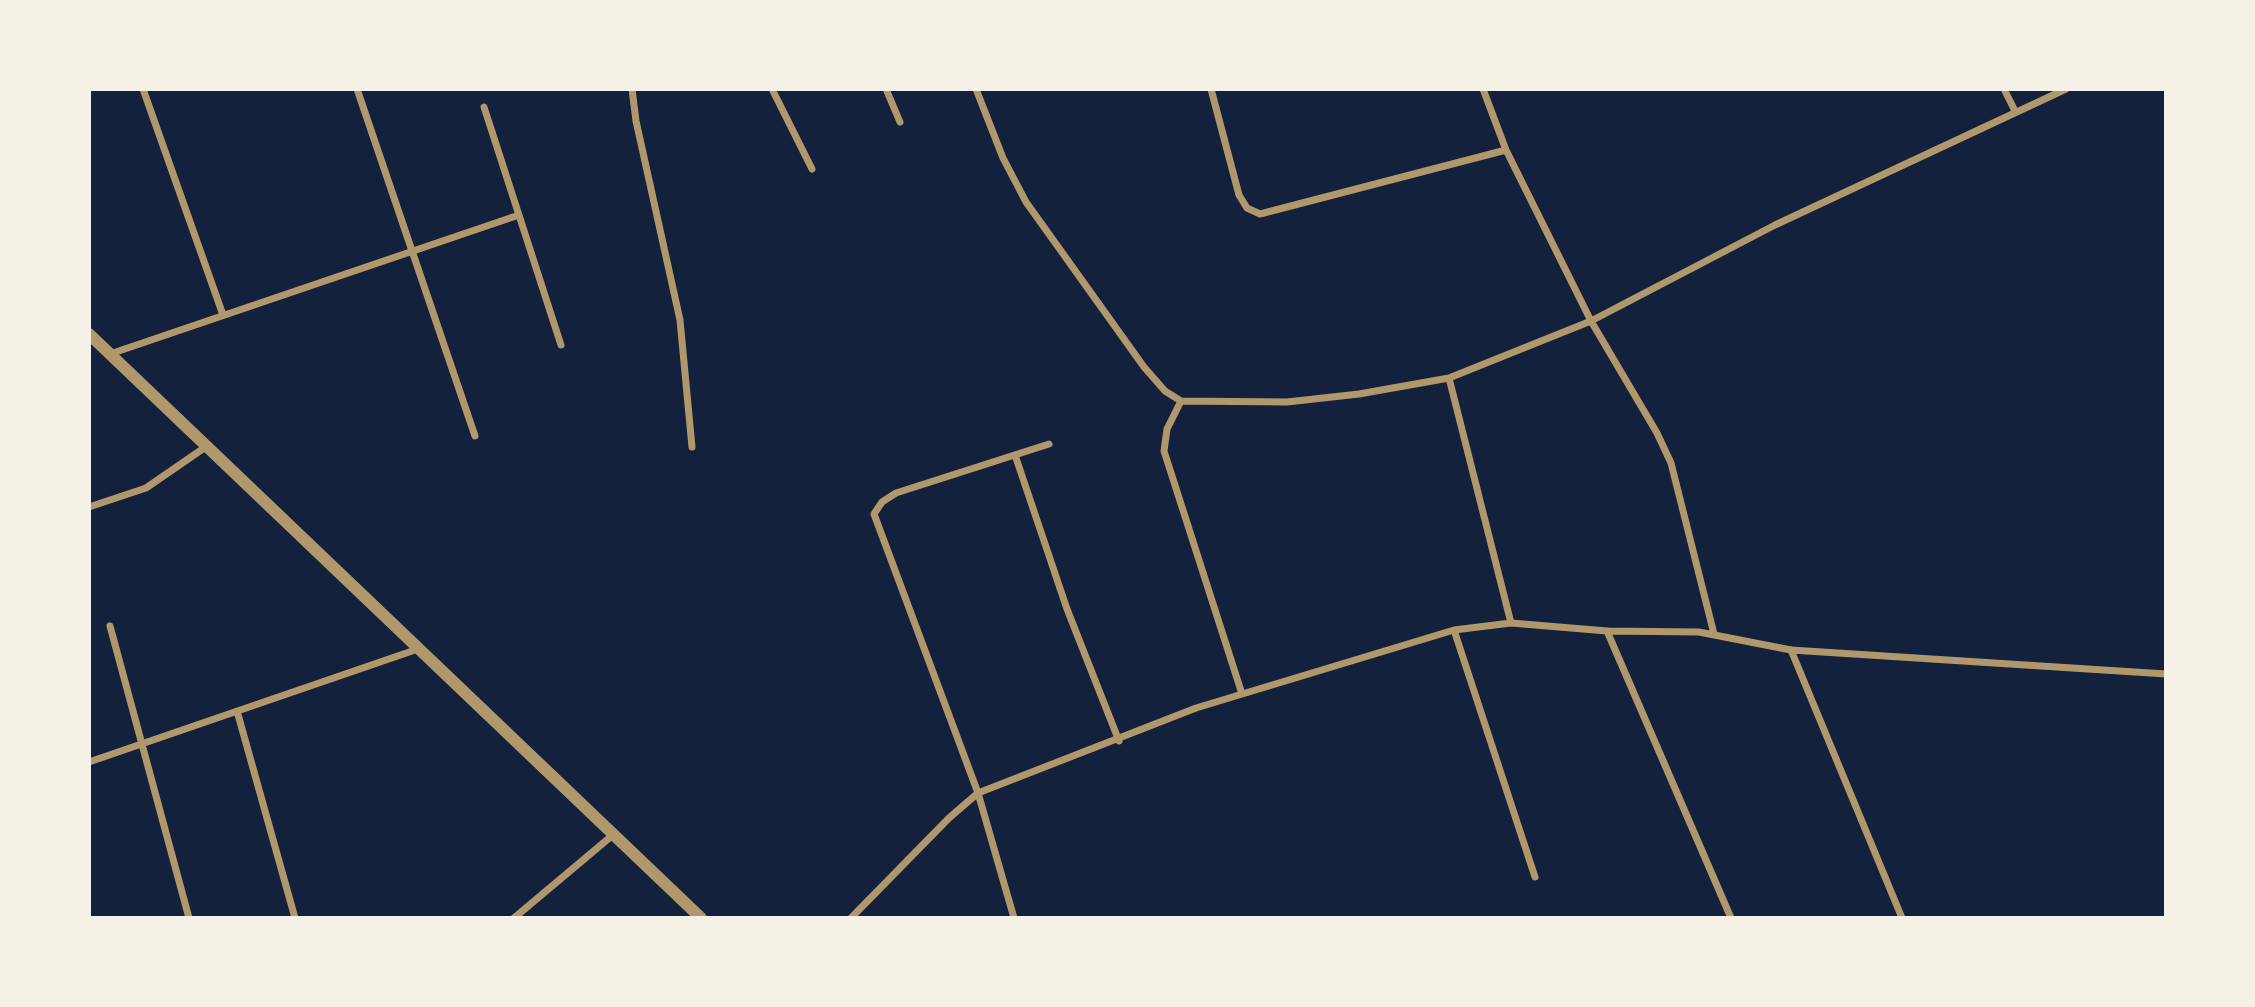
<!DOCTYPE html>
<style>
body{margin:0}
#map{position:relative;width:2255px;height:1007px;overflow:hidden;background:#14213d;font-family:"DejaVu Sans",sans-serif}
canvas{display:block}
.frame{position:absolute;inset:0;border:91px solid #f6f1e7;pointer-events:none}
</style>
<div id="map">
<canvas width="2255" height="1007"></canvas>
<div class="frame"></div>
</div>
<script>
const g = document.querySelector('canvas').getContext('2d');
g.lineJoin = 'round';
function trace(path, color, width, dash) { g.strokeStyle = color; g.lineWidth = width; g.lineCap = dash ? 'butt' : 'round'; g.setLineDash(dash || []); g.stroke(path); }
const minor = new Path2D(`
 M143,89L223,315
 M357,89L475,436
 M632,89L636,121L680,320L692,447
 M772,89L812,169
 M886,89L900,122
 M976,89L1003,158L1026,202L1144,367L1165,391L1181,401L1287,402L1359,394L1449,378
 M1211,89L1239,195L1247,208L1260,214L1506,150
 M1483,89L1506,150L1591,321L1657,433L1671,463L1714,634
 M2004,89L2015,111
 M484,107L561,345
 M110,354L519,215
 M1181,401L1167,429L1164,451L1242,694
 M1015,455L1067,609L1119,741
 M89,507L146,488L207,446
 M1511,623L1449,378L1591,321L1775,225L2066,89
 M110,626L189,918
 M1454,630L1535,877
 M1607,631L1731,918
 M1791,650L1902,918
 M237,711L295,918
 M89,762L418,649
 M514,918L614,834
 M851,918L949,818L978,793L1196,708L1454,630L1511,623L1607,631L1699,632L1791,650L2166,674
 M1014,918L978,793L874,514L882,502L896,493L1049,444`);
const tertiary = new Path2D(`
 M89,334L701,918`);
trace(minor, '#b1986c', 7);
trace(tertiary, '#b1986c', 12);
</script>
